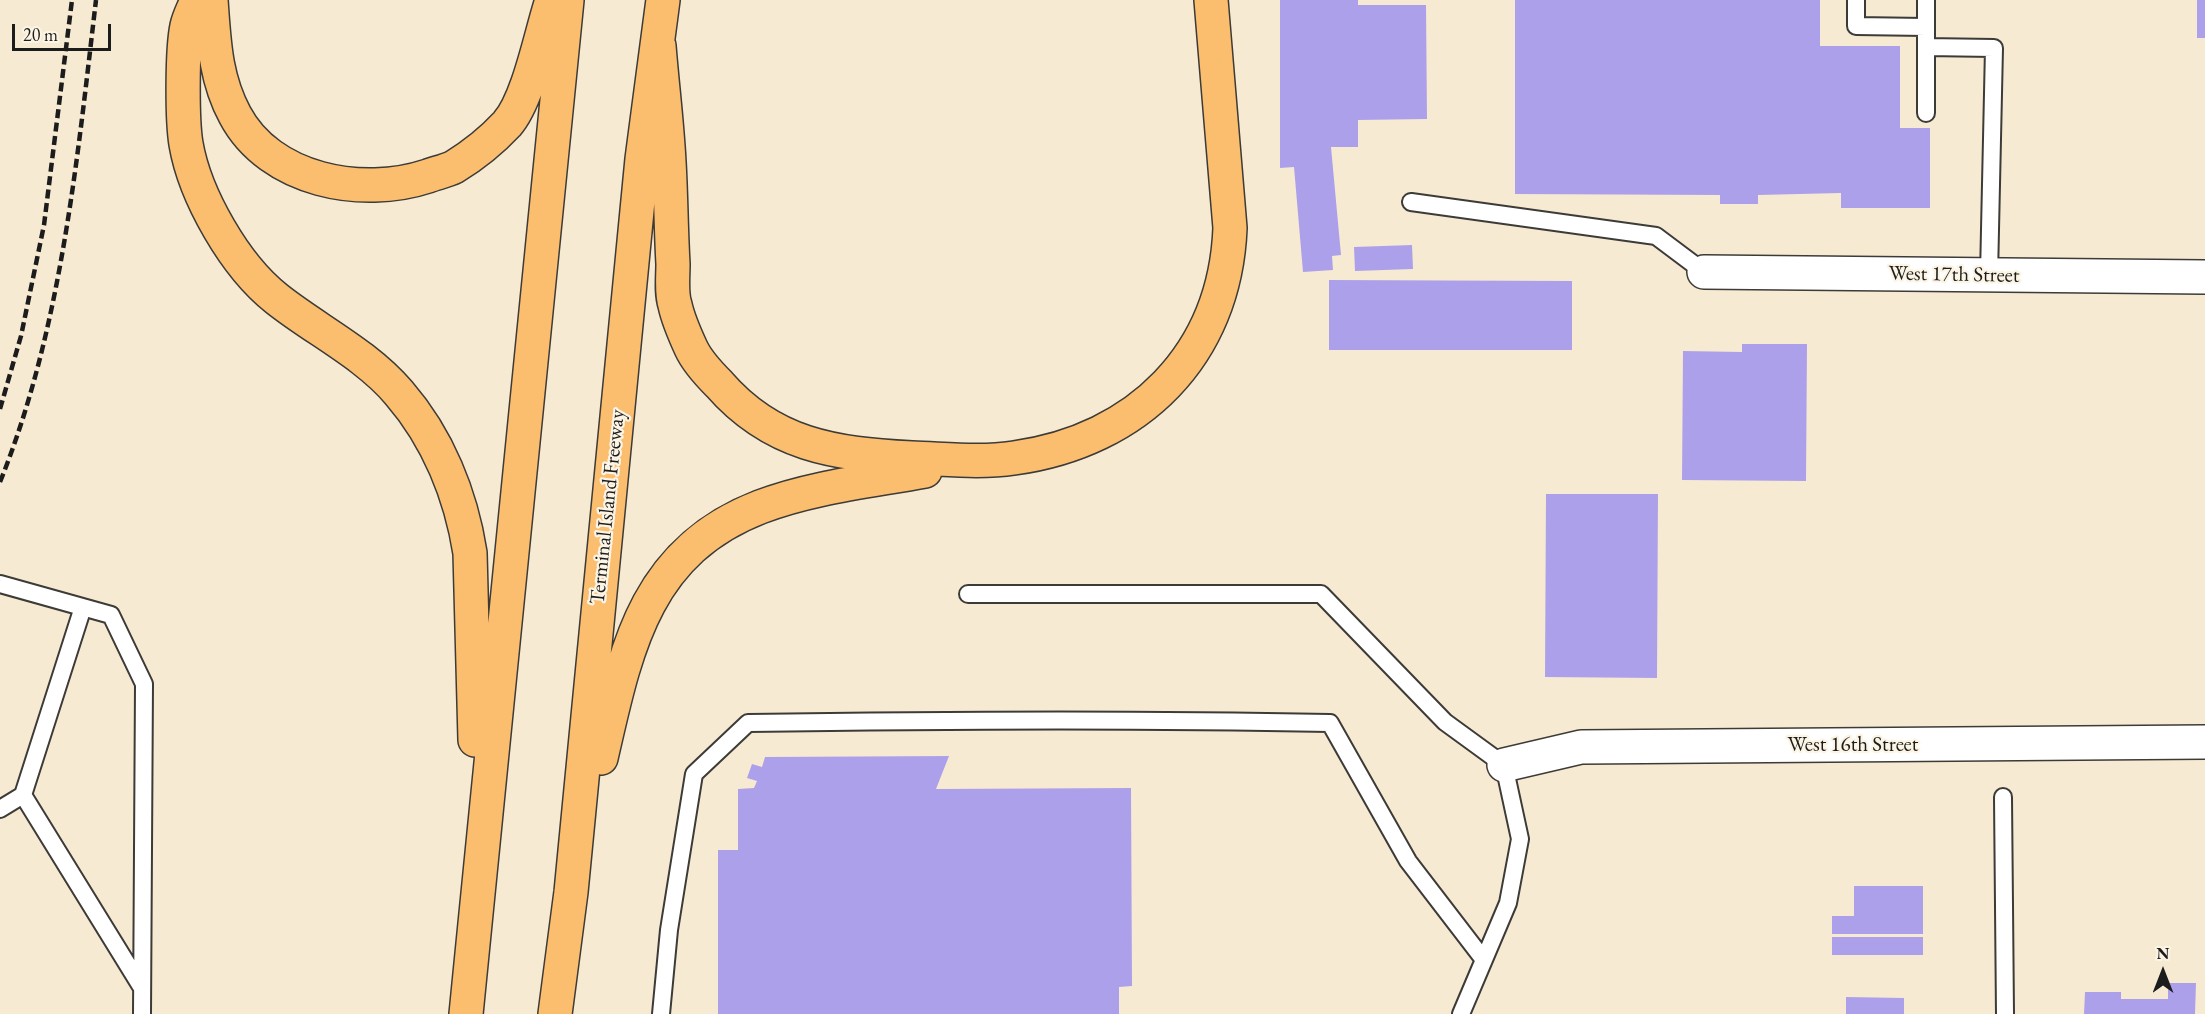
<!DOCTYPE html>
<style>
body{margin:0}
#map{position:relative;width:2205px;height:1014px;overflow:hidden;background:#f7ead2;font-family:"EB Garamond",serif}
canvas{display:block}
.north{position:absolute;left:2133px;top:942px;width:60px;height:60px;-webkit-text-stroke:4px #fcf5e5;paint-order:stroke;rotate:0deg;font-size:16px;font-weight:700;line-height:24px;text-align:center;color:#1c1c1c}
.north::after{content:'';display:block;margin:auto;width:21px;height:27px;background:#1c1c1c;clip-path:polygon(50% 0,100% 100%,50% 72%,0 100%)}
.scale{position:absolute;left:12px;top:24px;width:99px;height:27px;box-sizing:border-box;border:3px solid #1c1c1c;border-top:0;padding-left:8px;font-size:18px;line-height:21px;white-space:nowrap;color:#1c1c1c;-webkit-text-stroke:4px #fcf5e5;paint-order:stroke}
</style>
<div id="map">
<canvas width="2205" height="1014"></canvas>
<div class="north">N</div>
<div class="scale">20 m</div>
</div>
<script>
const g = document.querySelector('canvas').getContext('2d');
g.lineJoin = 'round';
function fill(path, color) { g.fillStyle = color; g.fill(path, 'evenodd'); }
function trace(path, color, width, dash) { g.strokeStyle = color; g.lineWidth = width; g.lineCap = dash ? 'butt' : 'round'; g.setLineDash(dash || []); g.stroke(path); }
function drawText(font, color, halo, rows, align = 'center') {
  g.font = font + ' "EB Garamond",serif'; g.lineWidth = 4.5; g.setLineDash([]); g.textBaseline = 'middle'; g.strokeStyle = halo; g.fillStyle = color; for (const [text, x, y, turn = 0] of rows) {
    g.save(); g.translate(x, y); g.rotate((+turn || 0) * Math.PI / 180); g.textAlign = isNaN(turn) ? turn : align; if (halo) g.strokeText(text, 0, 0); g.fillText(text, 0, 0); g.restore();
  }
}
const building = new Path2D(`
 M1280,0H1358V5H1426L1427,119L1358,120V147H1331L1341,255L1332,256L1333,270L1303,272L1294,167L1280,168Z
 M1515,0H1820V46H1900V128H1930V208H1841V193L1758,195V204H1720V195L1515,194Z
 M2197,0H2205V38H2197Z
 M1412,245L1413,269L1355,271L1354,247Z
 M1329,280L1572,281V350H1329Z
 M1742,344H1807L1806,481L1682,480L1683,351L1742,352Z
 M1546,494H1658L1657,678L1545,677Z
 M949,756L936,789L1131,788L1132,986L1119,987V1014H718V850H738V789L754,788L757,781L747,778L752,764L762,767L765,757Z
 M1854,886H1923V934H1832V916H1854Z
 M1832,937H1923V955H1832Z
 M2168,983H2196L2195,1014H2084L2085,992H2121V999H2168Z
 M1846,997L1904,998V1014H1846Z`);
const service = new Path2D(`
 M1856,0V26L1926,27
 M1926,0V47L1994,48L1989,275
 M1926,47V113
 M1411,202L1656,236L1704,272
 M0,584L111,615L144,684L142,1014
 M968,594H1321L1445,722L1504,765L1520,839L1508,903L1461,1014
 M23,795L142,988
 M2003,797L2005,1014
 M0,809L23,795L83,607
 M661,1014L669,930L694,774L748,723C942,720 1136,719 1330,723L1408,861L1484,960`);
const minor = new Path2D(`
 M1704,272L2205,277
 M1504,765L1581,747L2205,742`);
const motorway = new Path2D(`
 M197,0C194,8 189,17 187,26C182,49 182,120 186,144C195,196 235,266 277,299C316,330 366,354 399,393C438,438 461,495 470,553L475,740
 M211,0C214,41 215,78 235,115C270,181 362,198 428,176C436,173 446,171 454,167C472,156 493,139 507,124C529,99 541,33 552,0
 M659,46C662,84 667,123 669,162C671,196 671,230 673,264C673,277 671,293 675,305C678,319 685,335 691,348C697,361 709,374 719,384C772,445 834,454 912,458C946,459 980,463 1014,458C1138,441 1225,355 1230,228L1211,0
 M601,758C626,649 644,552 760,507C812,487 871,481 925,471
 M466,1014L567,0
 M555,1014L571,892L642,159L663,0`);
const rail = new Path2D(`
 M0,409L21,336L44,225L72,0
 M0,482C61,331 77,161 96,0`);
const streetNames = [
 ["West 17th Street",1954,275,1],
 ["Terminal Island Freeway",608,507,-84],
 ["West 16th Street",1853,745]
];
fill(building, '#ada0ea');
trace(service, '#3d3b37', 20);
trace(minor, '#3d3b37', 36);
trace(motorway, '#3d3b37', 36);
trace(service, '#fff', 16);
trace(minor, '#fff', 33);
trace(motorway, '#fbbd6e', 33);
trace(rail, '#1c1c1c', 4.5, [9, 4.5]);
drawText('21px', '#1c1c1c', '#fcf5e5', streetNames);
</script>
